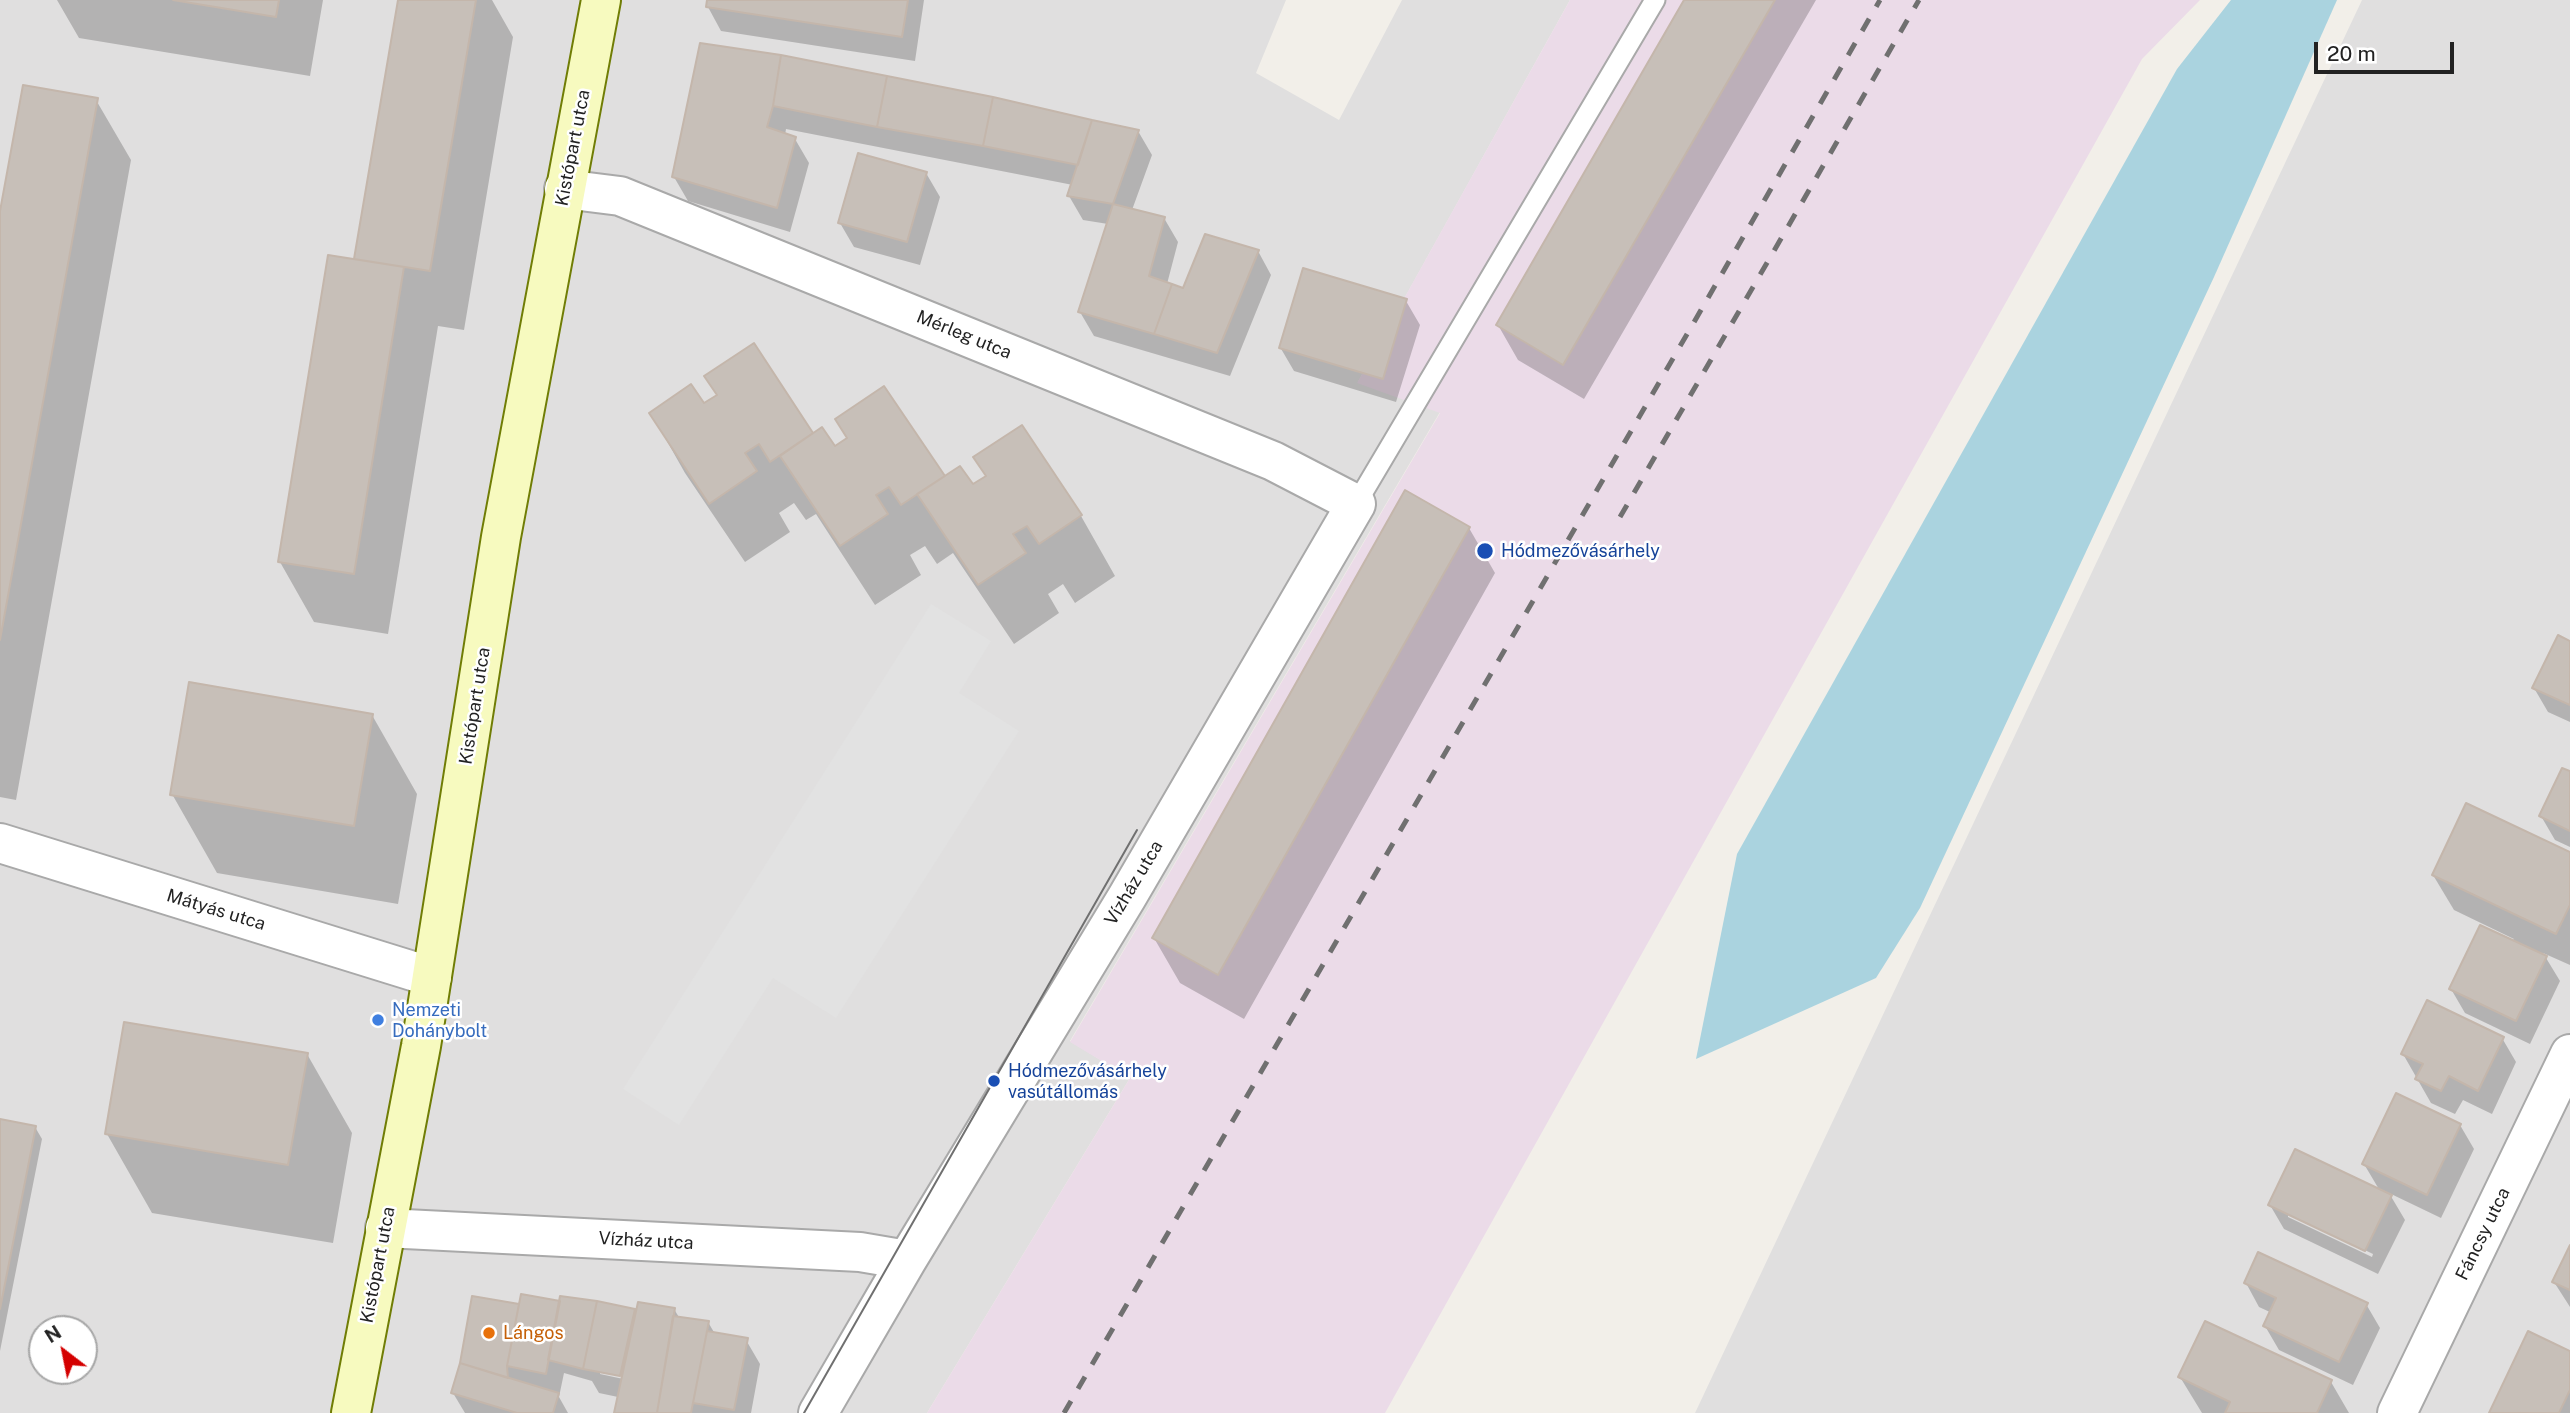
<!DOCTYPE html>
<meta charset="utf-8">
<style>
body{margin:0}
#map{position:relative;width:2570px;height:1413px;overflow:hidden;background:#f2efe9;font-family:"Public Sans",sans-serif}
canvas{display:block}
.north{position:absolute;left:28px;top:1315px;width:70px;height:70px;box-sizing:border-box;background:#fff;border:2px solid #a7a7a7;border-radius:50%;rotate:328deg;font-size:19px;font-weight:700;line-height:28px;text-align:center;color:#222}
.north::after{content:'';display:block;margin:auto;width:24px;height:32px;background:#d40000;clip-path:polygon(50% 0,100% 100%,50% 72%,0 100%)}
.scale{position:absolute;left:2314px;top:42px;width:140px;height:32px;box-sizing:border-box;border:4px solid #222;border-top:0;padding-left:9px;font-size:21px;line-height:24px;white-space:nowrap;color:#222;-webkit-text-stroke:5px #fff;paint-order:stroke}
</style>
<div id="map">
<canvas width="2570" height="1413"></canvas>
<div class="north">N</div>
<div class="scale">20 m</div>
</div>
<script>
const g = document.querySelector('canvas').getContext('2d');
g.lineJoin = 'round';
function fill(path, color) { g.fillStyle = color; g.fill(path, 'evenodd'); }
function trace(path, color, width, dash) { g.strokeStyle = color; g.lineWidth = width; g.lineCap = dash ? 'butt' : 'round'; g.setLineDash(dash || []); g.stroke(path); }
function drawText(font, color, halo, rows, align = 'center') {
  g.font = font + ' "Public Sans",sans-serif'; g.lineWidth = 5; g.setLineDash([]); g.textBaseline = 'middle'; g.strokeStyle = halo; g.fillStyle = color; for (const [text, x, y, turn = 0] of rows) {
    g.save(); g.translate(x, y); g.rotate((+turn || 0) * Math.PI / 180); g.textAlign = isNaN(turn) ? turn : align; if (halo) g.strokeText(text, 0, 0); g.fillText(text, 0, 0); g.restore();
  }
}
const residential = new Path2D(`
 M0,0H1286L1256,73L1339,120L1402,0H1570L1358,382L1440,412L1070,1041L1130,1078L927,1413H0ZM42,1329H84V1371H42Z
 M2362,0H2570V1413H1695Z`);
const industrial = new Path2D(`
 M1570,0H2200L2142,59L1385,1413H927L1130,1078L1070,1042L1440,413L1357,383Z`);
const parking = new Path2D(`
 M931,604L991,641L959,693L1019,731L836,1018L773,978L679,1125L623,1089Z`);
const water = new Path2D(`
 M2231,0H2337L2214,277L1920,908L1876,978L1696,1059L1737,854L2177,69Z`);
const shadow = new Path2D(`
 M57,0H323L310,76L79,38Z
 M400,0H492L513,37L464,330L438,326L388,634L314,622L280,562L356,261Z
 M709,0H924L915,61L721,31L708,7Z
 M1687,0H1816L1584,399L1518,360L1498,325Z
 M701,45L1138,131L1152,155L1132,210L1164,218L1178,242L1167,284L1184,290L1258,251L1271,275L1230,376L1094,336L1080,312L1108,224L1083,220L1069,196L1073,185L786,129L785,135L795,139L809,163L790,232L688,201L674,177Z
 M96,100L131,160L16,800L0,797V221Z
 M926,173L940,197L920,265L854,247L840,223Z
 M1406,301L1420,325L1396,402L1294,371L1280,347Z
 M753,346L813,435L834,448L972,487L987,478L975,458L1022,427L1081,516L1115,576L1075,603L1063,584L1048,594L1059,613L1014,644L953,553L937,564L925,546L910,555L921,575L875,605L816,514L806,520L794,503L779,513L790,532L745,562L685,473L651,413L704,405L718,396Z
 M1469,528L1495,573L1244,1019L1180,983L1154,938Z
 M2570,643V722L2548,712L2534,688Z
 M372,715L417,794L398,904L217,873L172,794Z
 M2570,773V847L2555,840L2541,816Z
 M2570,854V965L2543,953L2560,981L2530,1044L2465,1013L2451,989L2514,939L2454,910L2433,875Z
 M2502,1038L2516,1062L2492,1114L2463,1100L2455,1114L2431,1103L2403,1054Z
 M307,1054L352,1133L333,1243L152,1213L107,1134Z
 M0,1120L35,1127L42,1139L0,1351Z
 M2460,1125L2474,1149L2441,1218L2389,1193L2405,1220L2378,1274L2284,1229L2270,1205L2380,1191L2364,1164ZM2288,1213L2373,1254L2372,1257L2288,1217Z
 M2570,1249V1307L2554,1282Z
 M2246,1283L2366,1304L2380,1328L2353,1385L2279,1350L2265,1326L2272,1313L2259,1307Z
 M474,1298L520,1306L597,1303L636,1311L639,1304L674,1309L680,1319L708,1322L715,1334L746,1340L760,1364L751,1413H616L618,1397L599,1393L592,1381L564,1373L559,1397L568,1413H465L453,1393L461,1364ZM600,1371L629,1376L628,1380L600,1374Z
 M2570,1353V1413H2491Z
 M2180,1377L2331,1382L2349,1413H2202Z`);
const building = new Path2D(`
 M173,0H279L276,17Z
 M398,0H476L430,271L354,259Z
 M707,0H908L902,37L706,7Z
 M1684,0H1775L1563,365L1496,325Z
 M700,43L781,55L773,106L767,127L796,137L777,208L672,177Z
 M781,55L887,76L877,127L773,106Z
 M887,76L993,97L983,146L877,127Z
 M23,85L98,98L0,640V211Z
 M993,97L1092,120L1078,165L983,146Z
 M1092,120L1139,130L1113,204L1067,196Z
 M858,153L927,172L907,242L838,223Z
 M1113,204L1165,217L1149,276L1172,284L1154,334L1078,312Z
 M1205,234L1259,250L1217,353L1154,334L1172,284L1183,288Z
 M328,255L404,267L354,574L278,562Z
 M1303,268L1407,299L1383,379L1279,348Z
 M754,343L813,433L770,462L759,444L745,453L757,471L709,504L649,413L691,384L704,403L717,395L704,376Z
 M884,386L945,476L901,505L889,487L876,495L888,514L840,546L780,456L822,427L835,446L847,438L835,419Z
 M1022,425L1082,515L1039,544L1027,526L1013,534L1026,553L978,585L917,494L960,466L973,484L986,476L973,457Z
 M1405,490L1470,527L1218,975L1152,938Z
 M2558,635L2570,641V705L2532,688Z
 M189,682L373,714L354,826L170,795Z
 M2562,768L2570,771V831L2539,816Z
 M2466,803L2570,852V905L2556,934L2432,875Z
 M2480,925L2547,956L2516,1021L2449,989Z
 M2427,1000L2504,1037L2478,1091L2449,1076L2441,1091L2415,1079L2423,1064L2401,1054Z
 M124,1022L308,1053L288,1165L105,1134Z
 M2396,1093L2461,1124L2427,1195L2362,1164Z
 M0,1119L36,1126L0,1309Z
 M2295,1149L2392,1195L2365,1251L2268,1205Z
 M2570,1245V1290L2552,1282Z
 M2258,1252L2368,1303L2339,1362L2263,1326L2276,1298L2244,1283Z
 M521,1294L560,1301L546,1374L507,1366Z
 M472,1296L519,1304L507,1366L508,1378L460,1363Z
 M560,1296L597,1301L583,1369L548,1360Z
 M597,1301L635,1309L620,1376L583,1369Z
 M638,1302L675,1308L657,1413H614Z
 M673,1316L709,1321L691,1413H657Z
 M2205,1321L2332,1380L2317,1413H2225L2230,1402L2178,1377Z
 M707,1331L748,1338L734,1410L693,1403Z
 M2528,1331L2570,1351V1390L2559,1413H2489Z
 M460,1363L559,1393L553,1413H517L451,1393Z`);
const lane = new Path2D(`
 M1356,504L1655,0`);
const street = new Path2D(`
 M564,189L620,196L1273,461L1356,504L1127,897L907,1260L818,1413
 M0,843L432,977
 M385,1228L860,1252L907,1260
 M2397,1413L2570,1054`);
const secondary = new Path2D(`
 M351,1413L421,1046L501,537L601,0`);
const tram = new Path2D(`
 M804,1413L1137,830`);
const rail = new Path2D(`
 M1620,517L1919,0
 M1064,1413L1880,0`);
const markers = [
 [1485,551,9,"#1a4fb4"],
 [378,1020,7,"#3f7fe0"],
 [994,1081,7,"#1a4fb4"],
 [489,1333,7,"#e8710a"]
];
const streetNames = [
 ["Kistópart utca",573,148,-79],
 ["Mérleg utca",964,335,22],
 ["Kistópart utca",475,706,-81],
 ["Vízház utca",1134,883,-59],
 ["Mátyás utca",216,910,17],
 ["Fáncsy utca",2483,1234,-64],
 ["Vízház utca",646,1241,3],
 ["Kistópart utca",378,1265,-79]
];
const transitNames = [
 ["Hódmezővásárhely",1501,551],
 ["Hódmezővásárhely",1008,1071],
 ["vasútállomás",1008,1092]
];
const shopNames = [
 ["Nemzeti",392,1010],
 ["Dohánybolt",392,1031]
];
const foodNames = [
 ["Lángos",503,1333]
];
fill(residential, '#e0dfdf');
fill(industrial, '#ebdbe8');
fill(parking, '#e2e2e2');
fill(water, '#aad3df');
fill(shadow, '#0003');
fill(building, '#c7bfb8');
trace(building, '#c4b6ab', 2);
trace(lane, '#a9a9a9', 23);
trace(street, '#a9a9a9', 42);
trace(secondary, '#707d05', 42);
trace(lane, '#fff', 19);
trace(street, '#fff', 38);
trace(secondary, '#f7fabf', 38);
trace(tram, '#707070', 2);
trace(rail, '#707070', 5, [14, 14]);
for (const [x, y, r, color] of markers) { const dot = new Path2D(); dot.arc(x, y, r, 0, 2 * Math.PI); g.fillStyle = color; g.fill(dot); trace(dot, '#fff', 2.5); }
drawText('18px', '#222', '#fff', streetNames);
drawText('18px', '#164399', '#fff', transitNames, 'left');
drawText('18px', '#366cbe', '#fff', shopNames, 'left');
drawText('18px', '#c56008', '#fff', foodNames, 'left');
</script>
